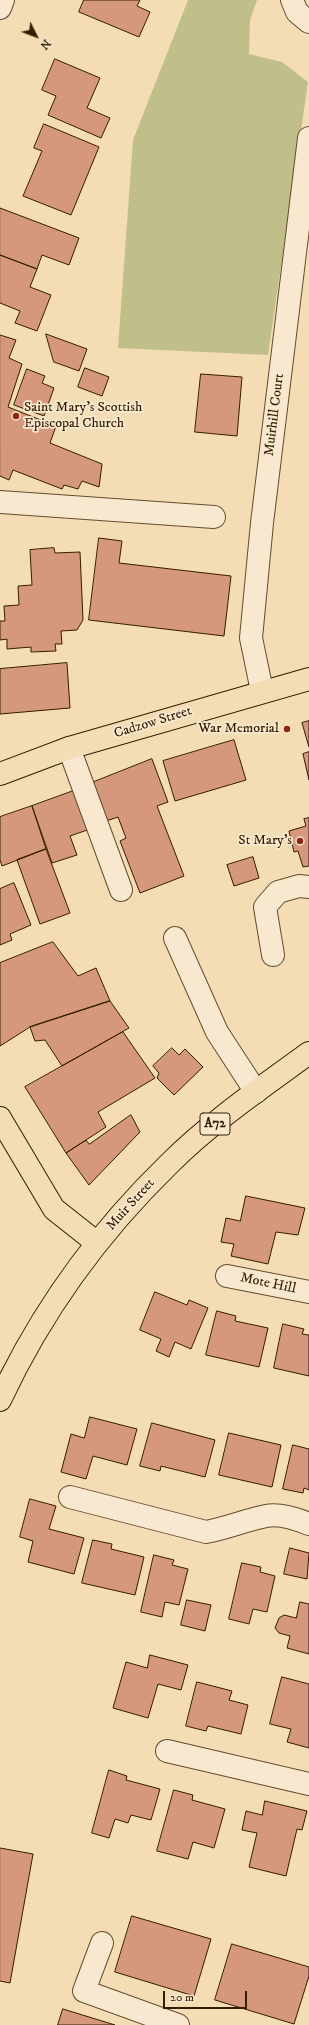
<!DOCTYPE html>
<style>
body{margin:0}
#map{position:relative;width:309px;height:2025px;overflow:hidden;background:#f4dcb5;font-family:"IM FELL DW Pica",serif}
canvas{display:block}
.north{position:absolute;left:16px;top:16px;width:40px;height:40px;-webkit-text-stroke:3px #f8e8cf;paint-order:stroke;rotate:132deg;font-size:11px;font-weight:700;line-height:16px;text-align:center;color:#341c01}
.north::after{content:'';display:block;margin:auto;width:14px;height:18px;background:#341c01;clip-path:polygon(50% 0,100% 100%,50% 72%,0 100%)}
.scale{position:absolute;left:163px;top:1991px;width:84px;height:18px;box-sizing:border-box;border:2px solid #341c01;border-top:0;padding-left:5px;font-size:12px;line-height:14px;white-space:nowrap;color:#341c01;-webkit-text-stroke:3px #f8e8cf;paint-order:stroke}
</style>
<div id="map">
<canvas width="309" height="2025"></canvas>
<div class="north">N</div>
<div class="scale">20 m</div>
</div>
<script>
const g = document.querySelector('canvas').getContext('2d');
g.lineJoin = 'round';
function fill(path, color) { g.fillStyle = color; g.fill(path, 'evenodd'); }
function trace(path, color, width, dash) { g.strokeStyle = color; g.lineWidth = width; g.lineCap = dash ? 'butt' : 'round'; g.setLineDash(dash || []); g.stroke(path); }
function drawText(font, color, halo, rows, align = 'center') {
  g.font = font + ' "IM FELL DW Pica",serif'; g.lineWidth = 3.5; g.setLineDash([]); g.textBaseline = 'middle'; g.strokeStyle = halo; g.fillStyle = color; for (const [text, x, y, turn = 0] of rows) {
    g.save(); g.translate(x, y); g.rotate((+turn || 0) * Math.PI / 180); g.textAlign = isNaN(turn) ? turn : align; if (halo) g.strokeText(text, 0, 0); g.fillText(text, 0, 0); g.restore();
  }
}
const green = new Path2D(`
 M188,0H257L250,20L249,54L282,62L308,82L268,355L118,348L133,140Z`);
const building = new Path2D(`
 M84,0H140L137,6L150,12L139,37L79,12Z
 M55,59L100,78L87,108L110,118L101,138L48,115L56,96L42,90Z
 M44,124L99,147L71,215L23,196L42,151L34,148Z
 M0,208L79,238L69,265L42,255L37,269L0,255Z
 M0,255L37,269L30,287L51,295L37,331L15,323L20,311L0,303Z
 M46,334L87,349L79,371L54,362Z
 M0,335L16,340L9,358L22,364L8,407L56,426L50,443L102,464L99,487L82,481L78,489L64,485L62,489L13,470L9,480L0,476Z
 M85,368L109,377L102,396L78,387Z
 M27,369L45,376L42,383L54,388L44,416L14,405Z
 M201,374L242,377L237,436L195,432Z
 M99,538L122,541L119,563L231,576L224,636L89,620Z
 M54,548L55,553L80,552L83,620L77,630L61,631L62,644H55L56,651L31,652V647L7,649V639L0,640V621H5L4,606L19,605L18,586L32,585L30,550Z
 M67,663L70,708L0,714V669Z
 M309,721V747L302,723Z
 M234,740L246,780L175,801L163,761Z
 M309,752V780L303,754Z
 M152,759L168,802L157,806L184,876L140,893L120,841L126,838L118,817L103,822L89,784Z
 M79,789L93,828L70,836L77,855L52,863L32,806Z
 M32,806L46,849L2,866L0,860V817Z
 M309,818V866L303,867L298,851L294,852L289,831L306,826L304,819Z
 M46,849L70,913L40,924L17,860Z
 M253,857L259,878L234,886L227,865Z
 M14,883L31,925L10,934L12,940L0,945V889Z
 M53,942L78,976L96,968L110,1001L30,1027L0,1046V963Z
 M110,1001L129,1028L62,1066L45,1040L35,1041L30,1027Z
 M123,1032L155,1078L98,1112L106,1127L66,1153L25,1087Z
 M172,1048L179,1055L185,1049L203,1067L174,1095L157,1078L159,1073L153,1066Z
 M131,1115L140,1132L89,1185L66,1153L86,1140L89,1144Z
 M246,1196L305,1208L298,1235L276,1232L268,1264L231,1256L234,1244L221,1242L226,1218L240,1221Z
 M155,1292L187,1305L189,1300L208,1308L191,1349L175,1342L169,1357L156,1351L161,1339L140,1330Z
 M217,1311L236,1316L235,1321L268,1328L259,1367L206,1355Z
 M283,1324L304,1329L302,1334L309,1335V1376L274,1368Z
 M90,1417L137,1429L127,1465L93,1456L86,1479L61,1472L71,1434L84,1438Z
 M152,1423L215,1440L205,1477L161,1466L160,1471L140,1466Z
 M229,1433L281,1445L272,1487L219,1475Z
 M293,1445L309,1449V1490L304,1488L303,1493L283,1489Z
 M30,1499L56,1506L49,1529L84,1538L74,1574L28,1562L33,1541L20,1537Z
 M93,1540L112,1544L111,1549L144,1557L135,1595L82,1583Z
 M290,1548L309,1553L307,1579L284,1574Z
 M154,1555L174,1560L172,1565L188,1569L179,1605L165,1602L162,1617L141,1612Z
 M242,1563L261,1567L260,1572L275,1576L267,1612L253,1609L249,1624L229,1619Z
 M187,1600L211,1605L205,1631L181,1625Z
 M300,1602L309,1604V1654L287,1648L290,1636L279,1633L275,1628L279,1618L284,1615L296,1618Z
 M150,1655L188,1665L181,1690L158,1684L148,1718L113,1708L126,1662L147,1668Z
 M282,1677L309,1684V1748L287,1742L291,1729L270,1724Z
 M197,1682L232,1691L229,1700L248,1705L241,1734L208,1726L206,1731L186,1726Z
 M109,1770L127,1776L126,1780L160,1789L151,1820L131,1815L128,1823L115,1819L109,1838L92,1833Z
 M174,1790L193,1795L192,1800L225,1809L214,1848L193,1842L188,1859L157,1851Z
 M265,1801L307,1811L302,1830L297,1829L286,1876L249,1867L257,1833L242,1830L246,1811L262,1815Z
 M0,1848L33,1854L10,1983L0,1981Z
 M132,1916L211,1939L194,1996L115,1972Z
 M232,1944L309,1967V1976L294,2024L215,2000Z
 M63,2009L115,2025H58Z`);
const minor = new Path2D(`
 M292,0L297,12L309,22
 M0,8L3,0
 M0,502L214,517
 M262,691L251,638L262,523L309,138
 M69,748L121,890
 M175,938L217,1032L256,1092
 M273,955L265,907L278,892L299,886L309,887
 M227,1276L309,1292
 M70,1497L206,1532C227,1528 246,1520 266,1516C279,1513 297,1519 309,1524
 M167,1751L309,1784
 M102,1943L84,1991L178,2025`);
const major = new Path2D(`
 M0,774L69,748L309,679
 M0,1118L54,1209L97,1243
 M0,1400C41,1312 99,1232 169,1164C211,1122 261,1088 309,1053`);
const markers = [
 [16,416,4,"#8f2418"],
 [287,729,4,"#8f2418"],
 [300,841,4,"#8f2418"]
];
const shields = [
 [215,1124,30]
];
const shieldNames = [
 ["A72",215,1124]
];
const poiNames = [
 ["Saint Mary's Scottish",24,408,"left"],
 ["Episcopal Church",24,424,"left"],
 ["War Memorial",279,729],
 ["St Mary's",292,841]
];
const streetNames = [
 ["Muirhill Court",275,415,-83],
 ["Cadzow Street",153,723,-17],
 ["Muir Street",131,1205,-48],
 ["Mote Hill",268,1284,12]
];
fill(green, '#c1bf89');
fill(building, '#d6987d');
trace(building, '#341c01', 1);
trace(minor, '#644c2e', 24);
trace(major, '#341c01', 24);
trace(minor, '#f8e8cf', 22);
trace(major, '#f4dcb5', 22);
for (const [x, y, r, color] of markers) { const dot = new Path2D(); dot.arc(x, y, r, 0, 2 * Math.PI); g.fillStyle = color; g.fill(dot); trace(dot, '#f8e8cf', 1.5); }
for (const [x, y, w] of shields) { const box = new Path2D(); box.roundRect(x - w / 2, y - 11, w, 22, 3); g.fillStyle = '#f8e8cf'; g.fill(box); trace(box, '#341c01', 1); }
drawText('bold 13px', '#341c01', null, shieldNames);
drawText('14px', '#341c01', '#f8e8cf', poiNames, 'right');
drawText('14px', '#341c01', '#f8e8cf', streetNames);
</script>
